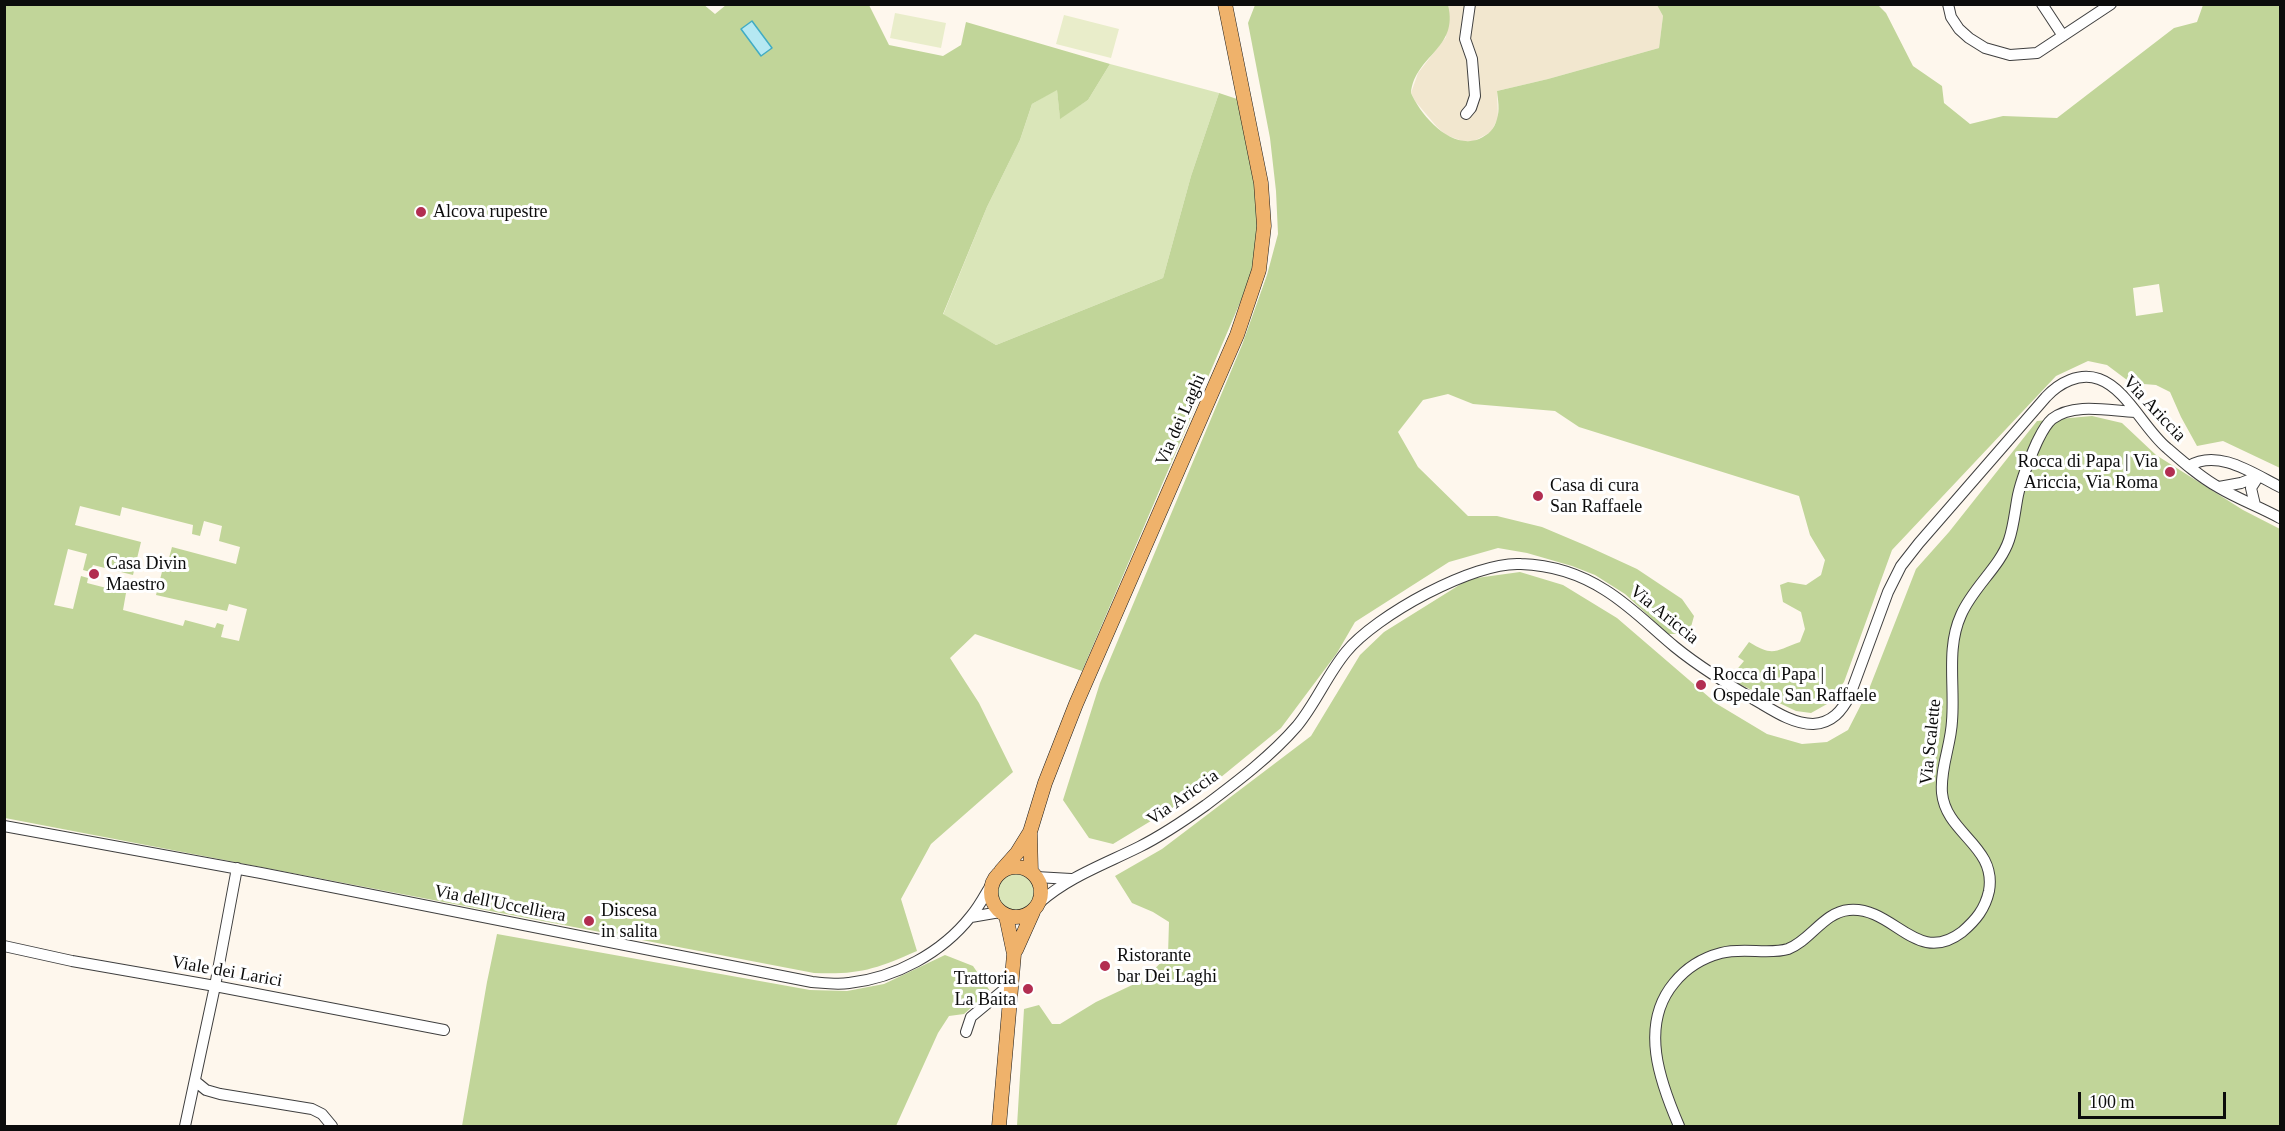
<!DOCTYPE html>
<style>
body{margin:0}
#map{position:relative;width:2285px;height:1131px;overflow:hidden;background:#fef7ed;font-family:Georgia,serif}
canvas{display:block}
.frame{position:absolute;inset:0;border:6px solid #0c0c0c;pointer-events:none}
.scale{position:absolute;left:2078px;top:1092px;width:148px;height:27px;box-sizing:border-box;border:3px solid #0c0c0c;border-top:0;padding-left:8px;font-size:18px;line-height:21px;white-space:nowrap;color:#0c0c0c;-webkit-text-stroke:4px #fff;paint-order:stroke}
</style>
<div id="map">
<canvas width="2285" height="1131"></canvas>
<div class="frame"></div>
<div class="scale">100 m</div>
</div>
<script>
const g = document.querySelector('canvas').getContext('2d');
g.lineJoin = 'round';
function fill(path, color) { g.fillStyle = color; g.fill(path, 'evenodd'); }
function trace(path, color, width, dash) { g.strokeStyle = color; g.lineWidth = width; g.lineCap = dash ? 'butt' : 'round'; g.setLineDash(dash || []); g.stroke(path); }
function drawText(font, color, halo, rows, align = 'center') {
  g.font = font + ' Georgia,serif'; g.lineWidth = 6; g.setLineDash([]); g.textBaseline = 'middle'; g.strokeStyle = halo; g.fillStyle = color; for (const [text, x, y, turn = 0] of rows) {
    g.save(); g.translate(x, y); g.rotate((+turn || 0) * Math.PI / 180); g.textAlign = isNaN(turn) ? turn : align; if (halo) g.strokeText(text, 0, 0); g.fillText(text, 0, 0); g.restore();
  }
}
const farmland = new Path2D(`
 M1448,5H1657L1663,16L1659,48L1548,79L1497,91L1498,118L1491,132L1474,141H1462L1446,135L1437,127L1415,101L1411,93L1418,73L1446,37Z`);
const green = new Path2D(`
 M1110,64L1219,93L1191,176L1163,278L996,345L943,315L987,207L1020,140L1032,104L1057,89L1060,118L1088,100Z
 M995 892a20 20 0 1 1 40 0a20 20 0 1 1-40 0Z`);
const forest = new Path2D(`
 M703,4L715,14L726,5H869L889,45L943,56L961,45L966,22L1110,64L1088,100L1060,119L1057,90L1032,104L1020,140L987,207L943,314L996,345L1163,278L1191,176L1219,93L1240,100C1250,152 1265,205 1255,258C1252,272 1246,285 1242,298L1082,671L975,634L950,658L979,703L1013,772L931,844L901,899L917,951C876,969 859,975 814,973L5,818L4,5ZM80,506L120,516L122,507L193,525L192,534L200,536L204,521L222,526L219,541L240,547L236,564L172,547L167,565L164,564L156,595L227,611L229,604L247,609L239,641L221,637L224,625L217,623L215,628L185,620L183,626L123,610L126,593L87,583L88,578L81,576L73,609L54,605L68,549L87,554L83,570L90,572L93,565L133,575L141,542L75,525Z
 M1255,5H1455H1448C1459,49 1415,55 1411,93C1421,116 1451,150 1479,139C1489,134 1494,130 1497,119C1500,110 1498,100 1497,91L1548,79L1659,48L1663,16L1657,5H1878L1886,13L1913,66L1942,86L1944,103L1970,124L2003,116L2057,118L2174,28L2197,22L2203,5H2280V468L2223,441L2197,446L2181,417L2170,392L2156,385L2131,383L2107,365L2088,361L2056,376L1892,550L1844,682L1827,704L1811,713L1796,711L1729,679L1744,661L1738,657L1749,642C1773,657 1775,651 1800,642L1805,629L1801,612L1783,602L1780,585L1788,582L1806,585L1821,575L1825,560L1810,535L1799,496L1579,427L1555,411L1473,404L1448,394L1423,400L1398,432L1418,467L1468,516H1497L1542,527L1587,546L1637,569L1682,599L1694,616L1691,627L1678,634H1668L1625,594L1595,575L1572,566L1527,553L1498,548L1449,562L1355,622L1337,653L1281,728L1215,782L1113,844L1089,838L1063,800L1100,683L1242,345L1267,275L1278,234L1276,191L1270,138L1248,23ZM2159,284L2163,312L2136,316L2133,288Z
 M2092,416L2122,423L2156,455L2243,510L2280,529V1126H1017L1024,1009L1039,1005L1052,1024H1060L1096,1002L1145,979L1168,955L1169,922L1153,912L1132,903L1115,876L1162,849L1311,736L1360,655L1384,632L1469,579L1520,572L1563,585L1617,618L1717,704L1767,734L1802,744L1827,742L1848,730L1869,689L1916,569L1949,532L2037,421Z
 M497,934L810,990L847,991L884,984L945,955L973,966L990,991L964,1014L949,1016L938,1033L896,1126H462L487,982Z`);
const pitch = new Path2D(`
 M895,13L946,23L941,48L890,38Z
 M1064,15L1119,29L1111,58L1056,44Z`);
const water = new Path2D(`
 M752,21L772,48L761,56L741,29Z`);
const minor = new Path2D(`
 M1948,4L1951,17L1959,29L1969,38L1985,48L2010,55L2037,53L2111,4
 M2042,4L2063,36
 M1466,114L1471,108L1475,96L1472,59L1465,39L1470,4
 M2189,466C2218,448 2254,474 2280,487
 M2219,487L2241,483L2259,476
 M2255,505L2251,488L2258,477
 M4,826L261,873L812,982C824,983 837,985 849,983C895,978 942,953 971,916C979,907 985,895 991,885
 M1036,877L1071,879
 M1039,903C1068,877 1105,864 1139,847C1163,835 1185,820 1206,805C1238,781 1271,756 1297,726C1316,703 1327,675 1346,652C1375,616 1474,561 1521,564C1550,565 1580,574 1605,590C1631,606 1652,628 1675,647C1702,669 1732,687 1762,704C1777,713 1795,724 1813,724C1832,723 1842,711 1850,695L1888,592L1901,566L1919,543L2046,397C2059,383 2079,372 2099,379C2127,389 2144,429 2167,448C2183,462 2200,477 2218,487C2238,499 2260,507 2280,518
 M971,917L1000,912
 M4,946L72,961L215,986L444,1030
 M966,1032L971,1017L1012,983
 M195,1081L206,1090L220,1094L312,1109L322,1114L332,1126
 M185,1126L215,986L237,868
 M1679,1126C1660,1082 1639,1025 1674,983C1686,968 1702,958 1721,953C1743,947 1769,955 1788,949C1810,941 1824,912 1849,910C1894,906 1916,967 1962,932C1976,920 1985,909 1989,891C1997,846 1946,834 1942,793C1940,768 1951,745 1952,721C1955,685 1946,648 1961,615C1973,587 2000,567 2009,540C2014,525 2015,510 2018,495C2022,477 2029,460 2037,442C2041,434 2045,425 2052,419C2074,402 2110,411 2135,412`);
const major = new Path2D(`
 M991 892a25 25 0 1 1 50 0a25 25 0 1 1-50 0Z
 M1001,871L1017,853L1030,832
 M1031,872L1030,832L1045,783L1076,704L1237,335L1259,270L1264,226L1261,183L1225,4
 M1016,950L1033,912
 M999,1126L1014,954L1006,916`);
const markers = [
 [421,212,6,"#b22e51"],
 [2170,472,6,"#b22e51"],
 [1538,496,6,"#b22e51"],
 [94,574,6,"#b22e51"],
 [1701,685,6,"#b22e51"],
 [589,921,6,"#b22e51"],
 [1105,966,6,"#b22e51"],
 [1028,989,6,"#b22e51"]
];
const poiNames = [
 ["Alcova rupestre",433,212],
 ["Rocca di Papa | Via",2158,462,"right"],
 ["Ariccia, Via Roma",2158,483,"right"],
 ["Casa di cura",1550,486],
 ["San Raffaele",1550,507],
 ["Casa Divin",106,564],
 ["Maestro",106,585],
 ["Rocca di Papa |",1713,675],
 ["Ospedale San Raffaele",1713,696],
 ["Discesa",601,911],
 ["in salita",601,932],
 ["Ristorante",1117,956],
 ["bar Dei Laghi",1117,977],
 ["Trattoria",1016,979,"right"],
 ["La Baita",1016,1000,"right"]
];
const streetNames = [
 ["Via Ariccia",2154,409,47],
 ["Via dei Laghi",1181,420,-66],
 ["Via Ariccia",1664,615,39],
 ["Via Scalette",1931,742,-84],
 ["Via Ariccia",1183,798,-35],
 ["Via dell'Uccelliera",500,904,11],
 ["Viale dei Larici",227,972,10]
];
fill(farmland, '#f2e7cf');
fill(green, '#dae6b9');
fill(forest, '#c1d599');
fill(pitch, '#e9edca');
fill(water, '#b5e8f2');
trace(water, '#41acc4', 1.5);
trace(minor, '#3f3f3f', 12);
trace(major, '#1d1d1d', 15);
trace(minor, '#fff', 10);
trace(major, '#efb26b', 14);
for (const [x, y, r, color] of markers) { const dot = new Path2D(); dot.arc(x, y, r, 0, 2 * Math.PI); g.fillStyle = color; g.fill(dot); trace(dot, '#fff', 2); }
drawText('18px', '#0c0c0c', '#fff', poiNames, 'left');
drawText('18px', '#0c0c0c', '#fff', streetNames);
</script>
